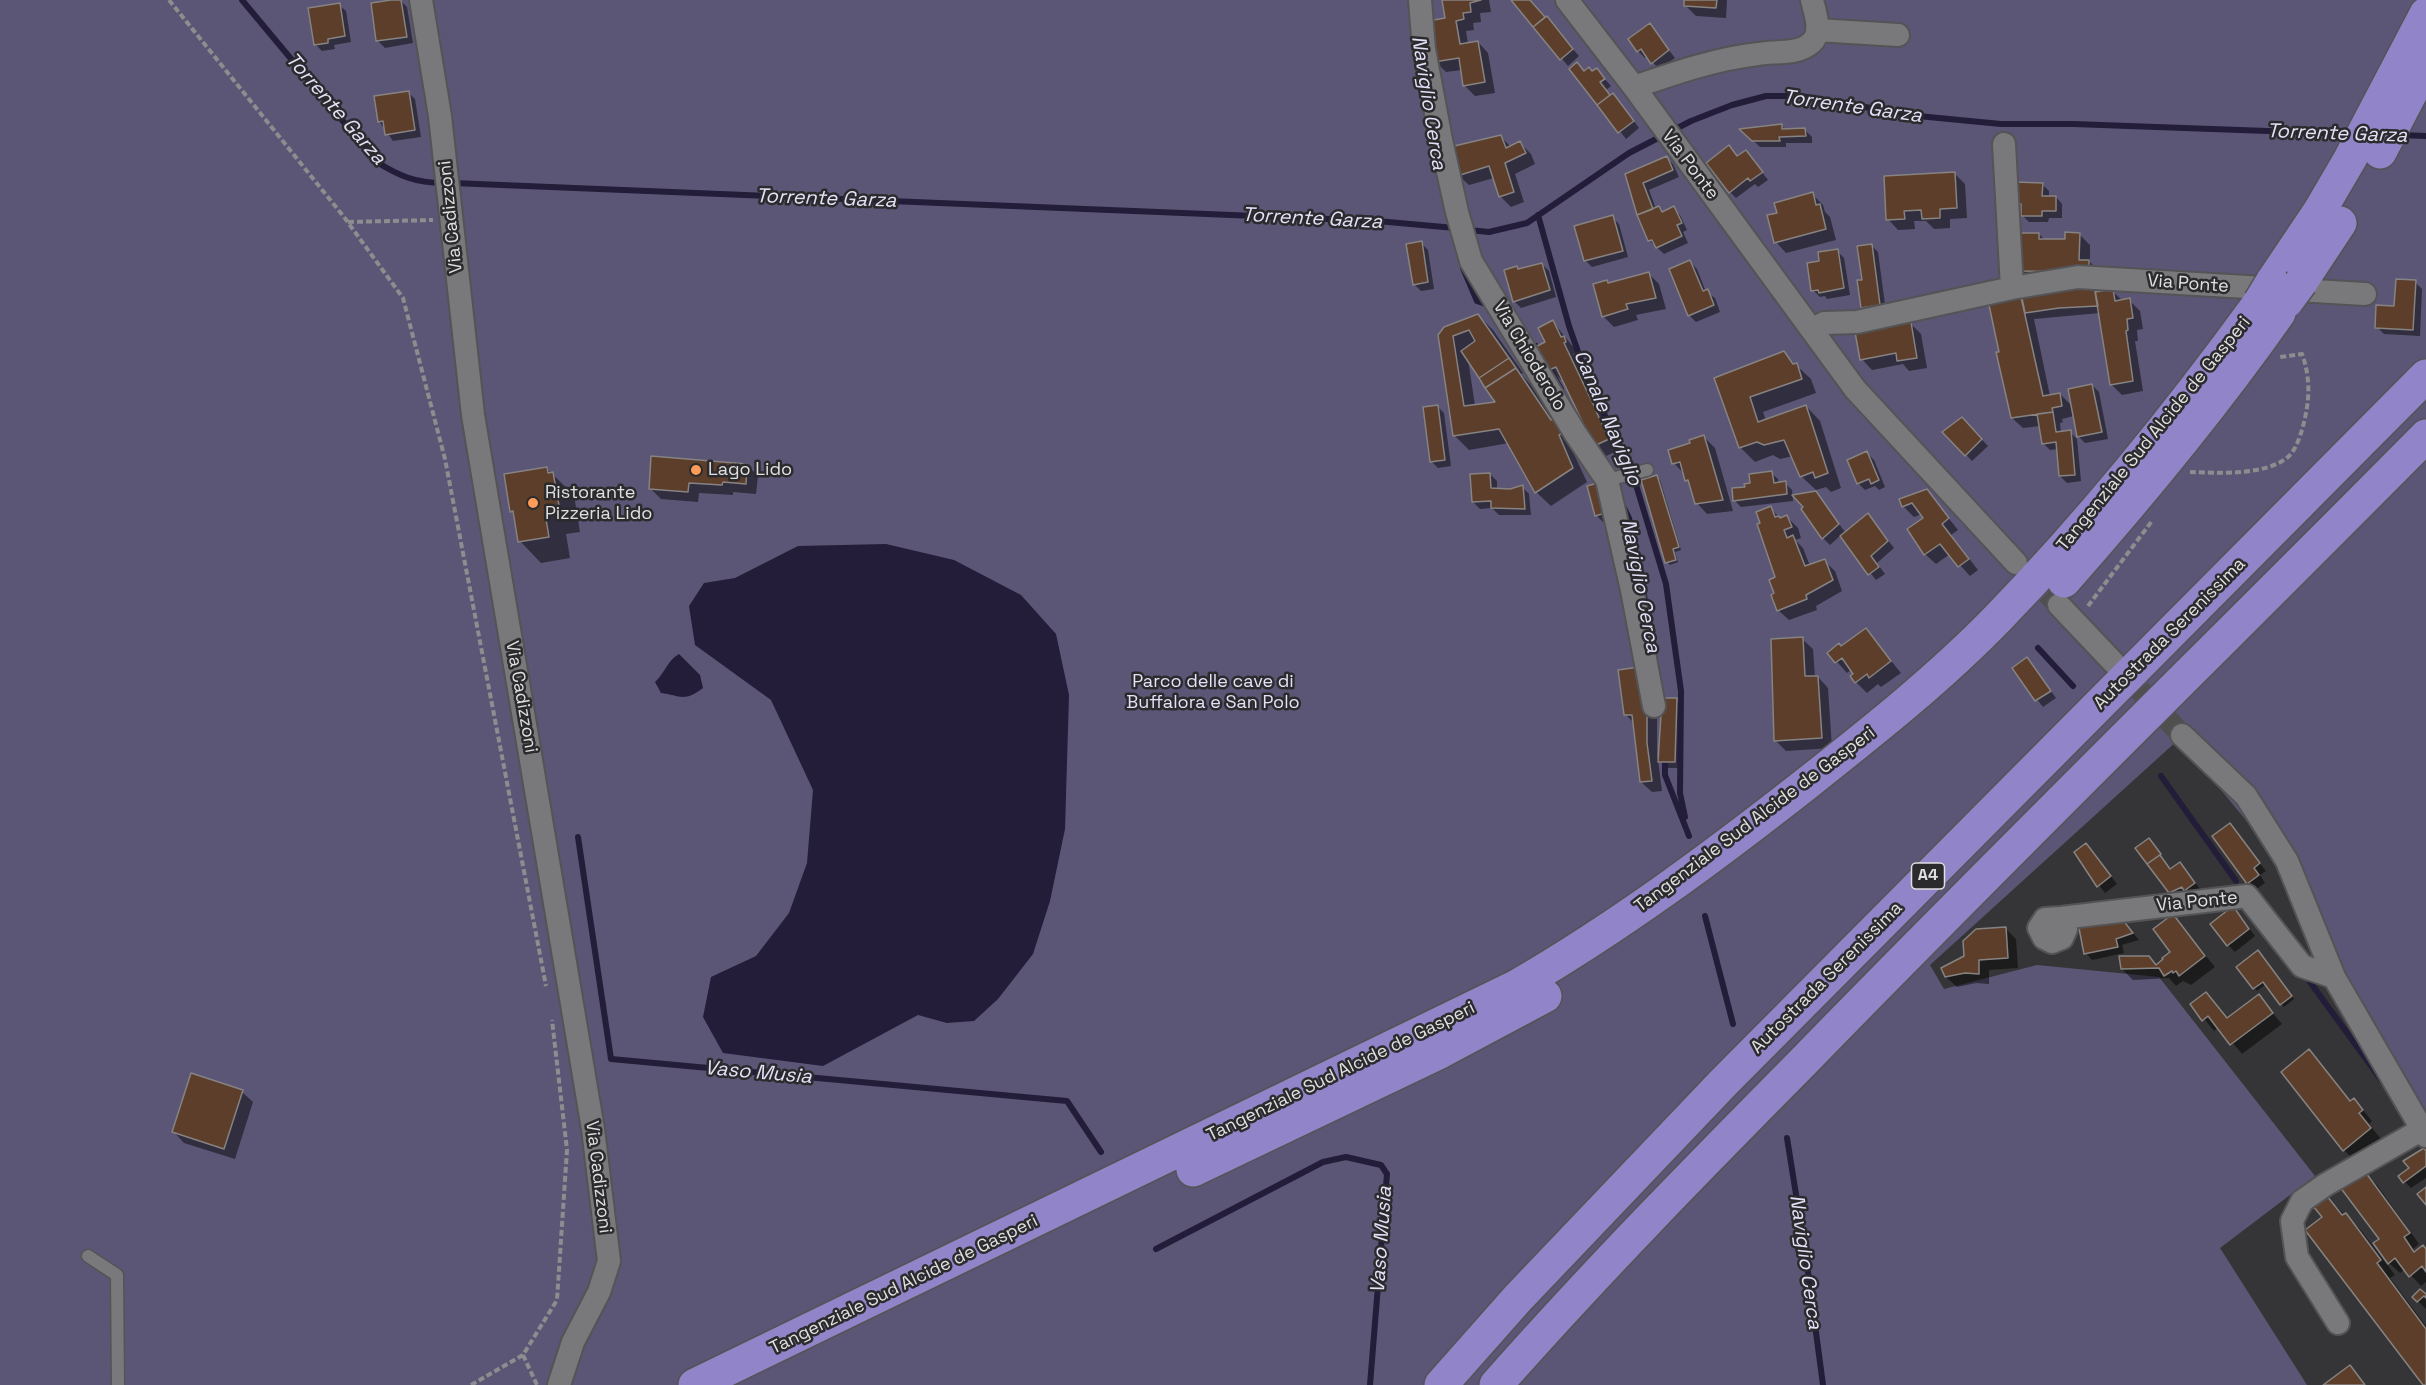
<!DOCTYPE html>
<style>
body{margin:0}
canvas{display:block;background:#353537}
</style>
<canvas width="2426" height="1385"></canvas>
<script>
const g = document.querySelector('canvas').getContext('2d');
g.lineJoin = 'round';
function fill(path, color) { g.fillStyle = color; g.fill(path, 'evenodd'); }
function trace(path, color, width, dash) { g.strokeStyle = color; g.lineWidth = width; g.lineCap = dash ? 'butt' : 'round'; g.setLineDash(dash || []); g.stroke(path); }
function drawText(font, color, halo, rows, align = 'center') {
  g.font = font + ' "Space Grotesk",sans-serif'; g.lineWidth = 5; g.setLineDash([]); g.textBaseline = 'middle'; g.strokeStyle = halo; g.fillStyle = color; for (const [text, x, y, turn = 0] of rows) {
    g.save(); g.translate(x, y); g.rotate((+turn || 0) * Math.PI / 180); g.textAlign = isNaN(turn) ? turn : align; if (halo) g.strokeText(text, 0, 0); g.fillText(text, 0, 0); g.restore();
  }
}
const green = new Path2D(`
 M0,0H2426V1147L2421,1141L2283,865L2179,739L1930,965L1944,989L2037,965L2159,977L2315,1176L2220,1248L2307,1385H0Z`);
const water = new Path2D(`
 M886,544L954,560L1021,595L1056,634L1069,695L1065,829L1050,901L1033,954L998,999L974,1021L947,1023L918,1015L823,1066L723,1053L703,1017L711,977L756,956L789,913L807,863L813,790L771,700L695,645L689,606L704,583L735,578L798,546Z
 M679,654L700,675L703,688C684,703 679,695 661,693L655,682C665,673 667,661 679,654Z`);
const shadow = new Path2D(`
 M400,0L407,7L413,43L385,48L378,41Z
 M1443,0H1489L1491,12L1480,13L1481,22L1473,23L1474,30L1466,31L1468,44L1478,42L1488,53L1495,93L1475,96L1464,85L1462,70L1446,72L1436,62L1446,19Z
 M1513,0H1530L1579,56L1568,66Z
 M1685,0H1727L1726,18L1696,16L1685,5Z
 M339,5L346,11L351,42L334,45L335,49L322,51L315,44Z
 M1650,25L1675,58L1659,69L1647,56L1645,58L1638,51Z
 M1571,69L1592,73L1597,70L1611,86L1606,90L1620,102L1639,128L1626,139Z
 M408,92L415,99L421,137L393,141L379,121Z
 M1781,125L1786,130H1805L1812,137V143H1786V147H1760L1742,130Z
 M1501,137L1511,147L1520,143L1531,154L1535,164L1515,174L1524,202L1511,207L1500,196L1494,178L1469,185L1458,175Z
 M1667,158L1673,164L1679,177L1649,190L1656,209L1658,208L1663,213L1673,208L1680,215L1687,230L1683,232L1688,243L1664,254L1649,240L1627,175Z
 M1738,158L1752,159L1768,180L1758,187L1755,184L1736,198L1730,192Z
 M1955,174L1965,184L1967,218L1950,219V228L1934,229L1926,221H1914L1915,229L1898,230L1888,219Z
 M2042,184L2049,191V197H2056L2062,204V218H2049L2048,222H2029L2022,215V209L2016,203Z
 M1812,194L1823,205L1825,212L1830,217L1836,240L1786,253L1776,242L1779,214Z
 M1612,217L1619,224L1628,257L1592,267L1585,260Z
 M2039,234L2045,240L2066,241L2079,234L2090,245V262L2100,272L2031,281L2021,270Z
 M1421,243L1428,250L1434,289L1421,291L1414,284Z
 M1871,245L1878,252L1886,312L1869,314L1862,307L1864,281Z
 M1837,251L1844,258L1850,295L1827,299L1825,296L1820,297L1813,290L1821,262Z
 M1690,262L1697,269L1706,292L1715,298L1720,312L1696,322L1689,315Z
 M1542,264L1549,271L1556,297L1521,308L1514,301L1519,270Z
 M1648,273L1659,284L1666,309L1636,315L1638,320L1614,327L1603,316L1609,284Z
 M2415,282L2422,289L2420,336L2384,334L2377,327L2396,308Z
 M2093,286L2100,293L2112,291L2123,301L2129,300L2140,311L2143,329L2137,330L2138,341H2135L2143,391L2122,395L2111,384L2100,313L2034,319L2050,396L2060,394L2073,407L2092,385L2099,392L2108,439L2085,443L2078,436L2074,416L2062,419L2063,422L2060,423L2061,433L2070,432L2077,439L2081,481L2067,483L2060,476L2058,449L2050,450L2043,443L2040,426L2023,428L2012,418L2001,353L2015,297L2024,302Z
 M1478,315L1493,330L1523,373L1521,374L1530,384L1554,419L1583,444L1572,450L1587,482L1551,506L1536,492L1509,443L1469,450L1454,435L1440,335ZM1468,359L1498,403L1475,406Z
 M1553,322L1574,348L1576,353L1573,354L1600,410L1609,420L1606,422L1619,450L1606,456L1595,445L1564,379L1561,380L1550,369L1547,343Z
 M1910,323L1921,334L1927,368L1909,371L1903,364L1872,370L1862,359Z
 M1783,353L1811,379L1816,393L1763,412L1766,421L1806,406L1820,421L1841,488L1831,492L1826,487L1816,490L1801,476L1793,456L1780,459L1773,455L1755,462L1740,447L1716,379Z
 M1437,406L1444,413L1451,466L1438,468L1431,461Z
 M1962,419L1988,446L1972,461L1945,432Z
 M1704,437L1715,448L1733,511L1707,514L1697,503L1691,484L1685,475L1674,463L1692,444Z
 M1867,453L1874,460L1885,487L1879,490L1875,486L1865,490L1858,483Z
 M747,465L758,476L756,494L733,492V495L699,493L698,502L661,499L650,488Z
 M546,468L574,495L580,532L566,534L570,558L541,563L520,541L516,515L511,511Z
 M1771,473L1778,479L1779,484L1785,483L1792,490L1793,501L1741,507L1734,500L1746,488Z
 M1490,474L1497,481V489L1510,490L1522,487L1529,494L1531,515H1499L1492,508L1480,509L1473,502Z
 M1657,477L1660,480L1681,550L1675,552L1678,562L1670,565L1667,562Z
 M1589,487L1615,519L1603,522L1596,515Z
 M1927,491L1958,530L1951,535L1978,570L1970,576L1950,554L1936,564L1925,554V518L1922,514L1914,517L1903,506Z
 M1819,498L1846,533L1868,515L1874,522L1894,548L1877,563L1885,574L1876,580L1841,535L1830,545L1823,538Z
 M1770,508L1781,519L1787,517L1798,528L1801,538L1795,540L1803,548L1810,566L1824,561L1835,571L1842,591L1816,606L1817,610L1789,620L1778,610L1776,594L1777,578Z
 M1866,630L1901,673L1881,687L1878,684L1867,693L1856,682L1855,674L1852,669L1847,673L1829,653L1841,648Z
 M1802,639L1813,649L1815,677H1818L1828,688L1832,748L1786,751L1775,740Z
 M2027,659L2056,698L2043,707L2014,669Z
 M1676,700L1683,707L1682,768H1667L1658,760L1662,791L1652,792L1641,782L1634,723L1626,715L1657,712V757H1660Z
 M2230,825L2266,871L2260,875L2265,883L2255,890L2214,836Z
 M2152,843L2171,870L2179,863L2201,890L2177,899L2137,848Z
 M2092,852L2117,884L2105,893L2079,860Z
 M2239,915L2255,936L2235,952L2228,945Z
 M2119,916L2139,940L2122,945L2124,953L2092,960L2086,953Z
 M2173,916L2215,967L2191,985L2183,981L2176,986L2169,978L2133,980L2122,969L2148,957L2157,966L2172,952Z
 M2006,929L2016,939L2018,968L1989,970V984L1976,983L1957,987L1946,977L1965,956Z
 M2260,955L2294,999L2284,1007L2266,984L2257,991L2238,967Z
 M2206,993L2228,1019L2258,996L2282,1024L2242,1054L2219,1027L2214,1031L2192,1004Z
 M2309,1051L2351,1102L2354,1100L2364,1111L2372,1121L2369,1124L2381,1139L2354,1160L2344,1150Z
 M242,1092L253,1102L235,1159L184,1143L174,1132Z
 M2426,1153V1178L2411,1188L2405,1182L2411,1168Z
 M2366,1175L2377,1185L2419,1244L2413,1249L2416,1252L2426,1250V1282L2421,1286L2405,1269L2400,1273L2389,1263Z
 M2327,1198L2360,1229L2395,1275L2390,1278L2426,1326V1385L2324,1218Z
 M2420,1291L2426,1296V1309L2414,1297Z`);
const stream = new Path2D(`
 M242,0L377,162C399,176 416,183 443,183
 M2400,135L2426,136
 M453,183L1377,221L1455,228
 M1538,215L1569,326L1590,386L1630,465L1666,584L1681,691L1680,793L1685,817
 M1469,230L1489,232L1527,223L1629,153L1691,121L1732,105L1766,96H1800L1918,116L2001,124H2073L2351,134
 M1463,268L1477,301L1491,306
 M1536,346L1561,389
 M1622,504L1629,518L1655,652
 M2038,648L2073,686
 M1665,754V775L1689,836
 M2161,776L2236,881
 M578,837L611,1059L1067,1101L1101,1152
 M1705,916L1733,1024
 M2310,982L2382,1081
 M1787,1138L1806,1257L1823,1385
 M1156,1249L1323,1162L1346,1157L1381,1165L1387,1174L1370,1385`);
const building = new Path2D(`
 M391,0H401L407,37L376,41L371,3Z
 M1442,0H1481L1470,3L1471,12L1463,13L1464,19L1456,21L1460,44L1478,41L1485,82L1463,86L1459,58L1434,62L1428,21L1445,18Z
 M1511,0H1530L1545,17L1533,27Z
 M1684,0H1717L1716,8L1684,6Z
 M340,3L345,36L328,39V43L314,45L308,8Z
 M1547,16L1573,49L1560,60L1533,27Z
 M1650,23L1669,50L1651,64L1641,49L1637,52L1628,39Z
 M1577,62L1584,71L1589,67L1592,71L1597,68L1605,79L1600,82L1610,95L1597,105L1569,69Z
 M409,91L415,130L385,135L383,121L378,122L374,96Z
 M1613,93L1634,121L1618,133L1597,105Z
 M1782,124V129L1805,128L1806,136L1779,137L1780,141H1752L1739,129Z
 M1501,135L1506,148L1520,141L1526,153L1505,163L1514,192L1499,197L1489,166L1457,176L1450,147Z
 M1729,145L1737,156L1746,150L1763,172L1750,181L1748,178L1729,193L1706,163Z
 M1667,156L1673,170L1643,183L1653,209L1637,215L1625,174Z
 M1955,172L1957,208L1940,209V218L1922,219L1921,210L1904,211L1905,219L1886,220L1884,176Z
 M2015,182L2043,183L2042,196H2056V211H2042V216H2021V204L2014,203Z
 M1813,192L1816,205L1820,204L1826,229L1774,243L1767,215L1777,213L1774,203Z
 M1659,206L1662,212L1674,206L1682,223L1677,225L1682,236L1656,248L1652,240L1648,241L1637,215Z
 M1613,215L1623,251L1584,261L1574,226Z
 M2065,232L2080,233L2079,260H2089V272L2019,271L2020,233H2039V239H2065Z
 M1422,241L1428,282L1413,285L1406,244Z
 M1872,244L1880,305L1861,308L1857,280H1862L1857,246Z
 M1838,249L1844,288L1819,293L1818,290L1811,291L1807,263L1819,261L1818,252Z
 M1690,260L1703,291L1708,289L1714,305L1688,316L1669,269Z
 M1542,263L1550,290L1513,302L1504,270L1517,266L1518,269Z
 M1649,272L1656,298L1626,304L1628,309L1602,317L1593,284L1607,280L1608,283Z
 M2396,279L2416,280L2413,330L2375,328L2376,305L2394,306Z
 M2094,285L2098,306L2059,308L2025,313L2021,293Z
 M2113,289L2115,301L2130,298L2133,318L2127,319L2128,330L2126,331L2133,381L2110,385L2095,292Z
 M2015,295L2016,299L2021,297L2043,396L2060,393L2062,406L2052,408L2053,412L2011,418L1996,352H1999L1989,305L1994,304L1993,300Z
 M1478,314L1509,358L1479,378L1461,351L1475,341L1469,330L1453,336L1464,406L1495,402L1485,388L1516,368L1551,420L1559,414L1570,429L1559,435L1573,468L1535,493L1499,429L1453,436L1438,335L1444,327Z
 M1553,320L1561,337L1564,336L1566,342L1564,343L1594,406L1597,405L1599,409L1596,411L1609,439L1594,446L1556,367L1549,370L1537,346L1545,342L1538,328Z
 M1911,322L1917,358L1897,361L1896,353L1860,360L1855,332Z
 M1784,351L1793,364L1797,363L1802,379L1750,397L1758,422L1806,405L1828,473L1815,478L1813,472L1800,477L1784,440L1764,445L1757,442L1739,448L1714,378Z
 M1509,358L1516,368L1485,388L1479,378Z
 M2092,384L2102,432L2077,437L2068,389Z
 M1438,405L1445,460L1430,462L1423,407Z
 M2053,412L2056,432L2071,430L2075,475L2059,476L2056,442L2042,444L2037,414Z
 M1962,417L1982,439L1965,456L1942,432Z
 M1704,435L1723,500L1695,504L1688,480L1685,481L1680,462L1672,464L1668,450L1690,443L1689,440Z
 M1867,451L1879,480L1871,484L1869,479L1857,484L1847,460Z
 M651,456L747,464L746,484L723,482L722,485L689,483L688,492L649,489Z
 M547,467L548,473L553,472L560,511L545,513L549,537L518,542L513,511L510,512L504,474Z
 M1772,471L1774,483L1786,481L1787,494L1733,501L1732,488L1745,487L1744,484L1750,483L1749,474Z
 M1490,473L1491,488L1510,489L1523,485L1525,509L1491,508V501L1472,502L1470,474Z
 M1657,475L1679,547L1673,549L1676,560L1665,563L1641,480Z
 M1601,482L1609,512L1595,516L1587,486Z
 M1927,489L1949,518L1942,524L1969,559L1958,567L1940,544L1924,555L1907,529L1923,518L1912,503L1902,507L1899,499Z
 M1816,491L1839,524L1822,539L1801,509L1803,507L1792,495Z
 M1771,506L1775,517L1779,516L1780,518L1787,515L1792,527L1784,530L1787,538L1793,535L1805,566L1825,559L1833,580L1806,595L1807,599L1777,611L1771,595L1774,593L1769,580L1775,577L1757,524L1760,523L1756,512Z
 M1868,513L1888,541L1871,556L1879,567L1868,575L1840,536Z
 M1866,628L1891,661L1869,678L1867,674L1855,683L1850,676L1853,674L1842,658L1835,663L1827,653L1839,643L1841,646Z
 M1803,637L1805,676H1818L1822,738L1774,741L1771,639Z
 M2027,657L2051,691L2035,701L2012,668Z
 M1639,667L1647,699V743L1652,781L1640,782L1632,715H1624L1618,670Z
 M1662,698H1677L1675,762H1658Z
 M2230,823L2260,863L2254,868L2259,875L2247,884L2212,836Z
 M2149,838L2161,854L2147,864L2135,848Z
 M2086,843L2111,876L2097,887L2074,852Z
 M2160,855L2170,869L2180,862L2195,883L2184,891L2182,887L2169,893L2147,864Z
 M2233,906L2249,929L2227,946L2210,924Z
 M2173,914L2205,956L2179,976L2176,971L2173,973L2172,971L2164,976L2159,968L2121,969L2119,956H2149L2156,965L2163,959L2162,958L2170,952L2153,929Z
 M2119,915L2133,933L2116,939L2118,947L2084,954L2078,923Z
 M2006,927L2008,958L1979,960V974L1965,973L1945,977L1941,968L1964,956L1963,941L1976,929Z
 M2258,950L2292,996L2280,1005L2263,982L2253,989L2236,967Z
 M2206,992L2227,1018L2259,994L2273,1013L2230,1045L2208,1016L2202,1021L2190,1004Z
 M2309,1049L2350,1101L2354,1098L2363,1110L2359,1113L2371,1128L2343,1151L2281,1072Z
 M191,1073L243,1090L224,1149L172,1132Z
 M2424,1148L2426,1151V1166L2403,1183L2398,1176L2409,1168L2403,1161Z
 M2366,1173L2410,1233L2404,1237L2414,1252L2423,1245L2426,1249V1272L2422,1266L2409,1277L2395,1258L2388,1264L2373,1243L2379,1239L2340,1187Z
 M2426,1187V1205L2417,1194Z
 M2327,1196L2342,1215L2346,1213L2381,1260L2377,1263L2426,1329V1385H2423L2305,1230L2322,1217L2313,1206Z
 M2420,1289L2426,1294V1298L2424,1296L2417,1302L2412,1297Z
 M2350,1365L2365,1385H2323Z`);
const streetTunnel = new Path2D(`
 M2024,570L2059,605
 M2117,666L2182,735`);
const path = new Path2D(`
 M169,0L344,217L403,298L445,459L546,986
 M348,222L433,220
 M2190,472C2219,473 2267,476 2289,456C2298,448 2304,424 2306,413C2310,393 2309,373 2302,354L2280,357
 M2088,606L2152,521
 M523,1355L537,1385
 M471,1385L523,1355L557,1300L567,1150L552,1020`);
const lane = new Path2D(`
 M1607,480L1647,470
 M88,1256L117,1275L118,1385`);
const street = new Path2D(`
 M421,0L440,116L473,415L593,1129L609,1261L599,1292L573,1342L559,1385
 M1420,0L1424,49L1441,140L1457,212L1471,261L1575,433L1607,480L1632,590L1654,706
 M1567,0L1634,87L1855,389L2016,563
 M1817,30L1898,35
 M1634,87C1675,73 1715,59 1758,54C1774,51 1798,55 1811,43C1823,33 1815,13 1812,0
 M2004,144L2012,288
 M1812,330L1824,323L1857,322L2012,288L2078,277L2365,294
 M2059,605L2114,663
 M2182,735L2246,796L2287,861L2334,977L2426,1136
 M2061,918L2066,929L2062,938L2052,942L2044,938L2039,928L2045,919L2061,918L2247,896L2302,966L2334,977
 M2338,1323L2297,1257L2292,1221L2302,1201L2325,1185L2421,1130`);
const highway = new Path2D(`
 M2380,152L2426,64
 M2272,282L2319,212L2350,159L2426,14
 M2301,282L2340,223
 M2064,581C2140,495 2213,407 2279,313
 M1193,1170L1440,1052L1545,996
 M695,1385L1517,986C1620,926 1713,857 1806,784C1873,731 1940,678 1999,617C2094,519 2180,412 2260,302
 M1441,1385L1518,1298L1724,1082L2426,376
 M1496,1385C1595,1273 1699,1167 1804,1061C2009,850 2219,645 2426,436`);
const highwayBridge = new Path2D(`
 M2287,301L2301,282
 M2260,302L2272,282`);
const markers = [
 [696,470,6,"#fe9b58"],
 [533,503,6,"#fe9b58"]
];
const shields = [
 [1928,876,33]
];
const shieldNames = [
 ["A4",1928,876]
];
const streetNames = [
 ["Via Ponte",1690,165,53],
 ["Via Cadizzoni",451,217,-96],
 ["Via Ponte",2188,284,4],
 ["Via Chioderolo",1529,356,59],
 ["Tangenziale Sud Alcide de Gasperi",2154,434,-51],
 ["Autostrada Serenissima",2170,634,-45],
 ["Via Cadizzoni",521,697,80],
 ["Tangenziale Sud Alcide de Gasperi",1755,820,-37],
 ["Via Ponte",2197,902,-6],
 ["Autostrada Serenissima",1827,978,-45],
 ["Tangenziale Sud Alcide de Gasperi",1341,1072,-26],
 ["Via Cadizzoni",598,1177,83],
 ["Tangenziale Sud Alcide de Gasperi",904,1285,-26]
];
const poiNames = [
 ["Lago Lido",708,470],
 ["Ristorante",545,493],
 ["Pizzeria Lido",545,514]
];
const parkNames = [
 ["Parco delle cave di",1213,682],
 ["Buffalora e San Polo",1213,703]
];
const waterNames = [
 ["Naviglio Cerca",1428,103,81],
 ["Torrente Garza",1852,107,8],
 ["Torrente Garza",335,109,49],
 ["Torrente Garza",2337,134,2],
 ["Torrente Garza",826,199,2],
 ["Torrente Garza",1312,219,3],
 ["Canale Naviglio",1607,418,67],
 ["Naviglio Cerca",1640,586,79],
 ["Vaso Musia",758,1073,5],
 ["Vaso Musia",1382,1240,-86],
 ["Naviglio Cerca",1805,1262,82]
];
fill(green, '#5c5676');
fill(water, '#231d39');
fill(shadow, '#0007');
trace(stream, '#231d39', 6);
fill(building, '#5c3e2b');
trace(building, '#868382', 1.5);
trace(streetTunnel, '#4f4f50', 22, [22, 11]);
trace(lane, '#545355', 15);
trace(street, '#545355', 26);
trace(highway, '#545355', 36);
trace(path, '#8d8d8f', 4, [6, 3]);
trace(lane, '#79797c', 12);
trace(street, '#79797c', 22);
trace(highway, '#9184c8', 33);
trace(highwayBridge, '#545355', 36, []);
trace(highwayBridge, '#9184c8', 33);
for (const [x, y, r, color] of markers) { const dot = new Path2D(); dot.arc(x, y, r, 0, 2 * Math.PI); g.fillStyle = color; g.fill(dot); trace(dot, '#2b2b2d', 2); }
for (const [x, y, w] of shields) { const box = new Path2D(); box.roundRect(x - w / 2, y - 13, w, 26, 4.5); g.fillStyle = '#2b2b2d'; g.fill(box); trace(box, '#e0e0e1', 1.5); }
drawText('bold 16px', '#e0e0e1', null, shieldNames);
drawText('18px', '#e0e0e1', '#2b2b2d', streetNames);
drawText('18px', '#e0e0e1', '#2b2b2d', poiNames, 'left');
drawText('18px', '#e3e0f8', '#2b2b2d', parkNames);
drawText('italic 20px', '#e3e0f8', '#2b2b2d', waterNames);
</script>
